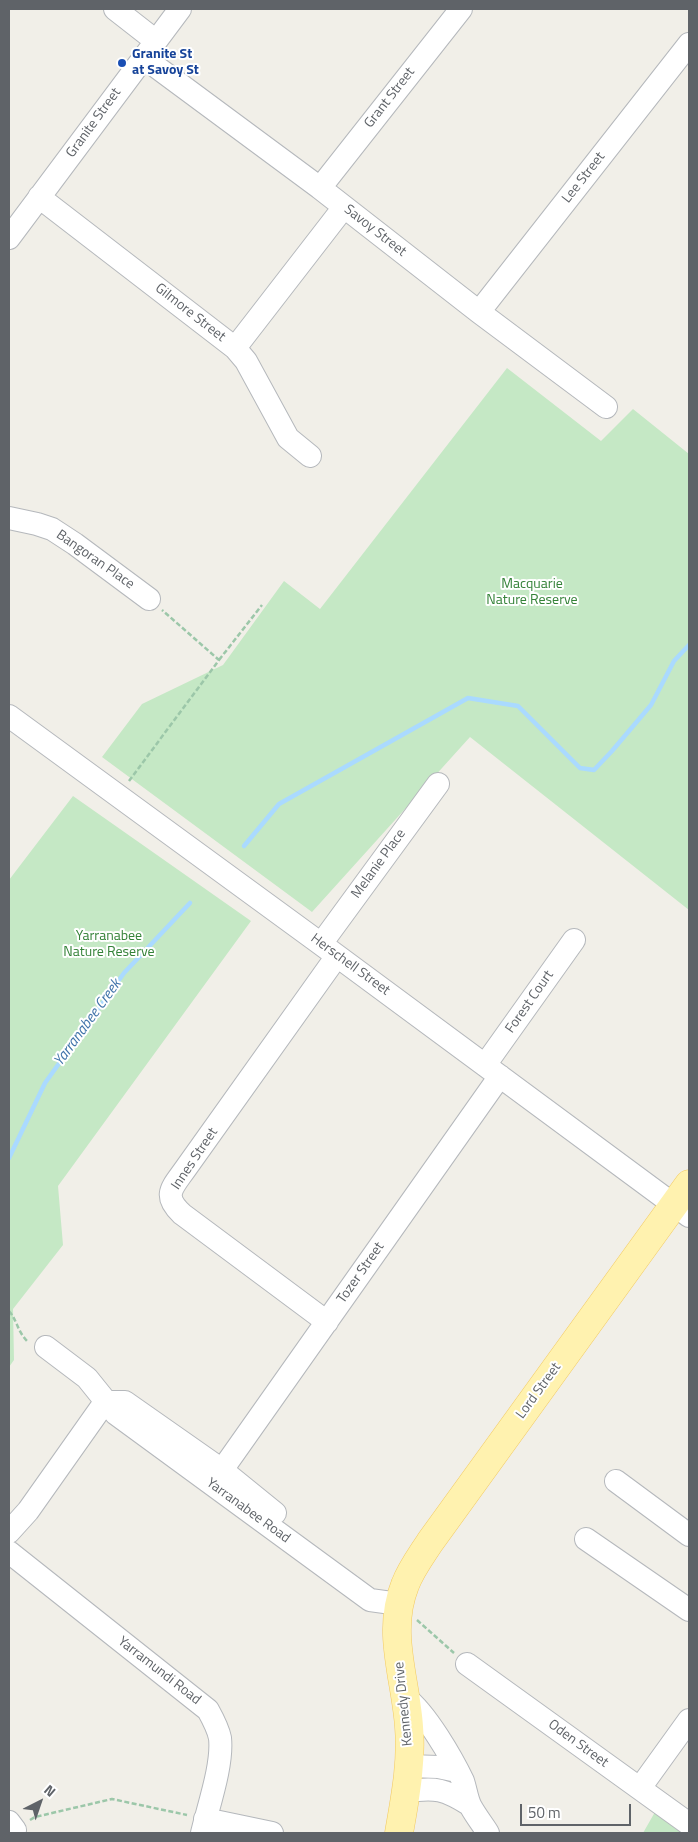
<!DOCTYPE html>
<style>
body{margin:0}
#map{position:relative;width:698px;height:1842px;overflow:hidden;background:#f1efe8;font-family:"Titillium Web",sans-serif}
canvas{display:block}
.frame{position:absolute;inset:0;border:10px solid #5f6368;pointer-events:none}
.north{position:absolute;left:15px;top:1777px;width:50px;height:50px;-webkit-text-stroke:4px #fff;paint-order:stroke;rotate:41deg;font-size:14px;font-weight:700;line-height:20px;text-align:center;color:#5f6368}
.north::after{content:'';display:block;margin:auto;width:18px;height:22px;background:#5f6368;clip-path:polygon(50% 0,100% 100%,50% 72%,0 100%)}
.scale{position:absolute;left:520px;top:1804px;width:111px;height:22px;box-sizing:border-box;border:2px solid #5f6368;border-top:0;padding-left:6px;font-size:15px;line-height:18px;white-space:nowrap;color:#5f6368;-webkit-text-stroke:4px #fff;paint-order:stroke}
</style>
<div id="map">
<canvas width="698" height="1842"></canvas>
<div class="frame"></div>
<div class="north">N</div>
<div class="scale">50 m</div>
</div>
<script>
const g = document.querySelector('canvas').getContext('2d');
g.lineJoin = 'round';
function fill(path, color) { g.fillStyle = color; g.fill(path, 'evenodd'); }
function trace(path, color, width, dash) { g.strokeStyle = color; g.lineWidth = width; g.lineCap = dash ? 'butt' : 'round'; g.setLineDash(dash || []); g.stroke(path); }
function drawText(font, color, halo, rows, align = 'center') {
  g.font = font + ' "Titillium Web",sans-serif'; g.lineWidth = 4; g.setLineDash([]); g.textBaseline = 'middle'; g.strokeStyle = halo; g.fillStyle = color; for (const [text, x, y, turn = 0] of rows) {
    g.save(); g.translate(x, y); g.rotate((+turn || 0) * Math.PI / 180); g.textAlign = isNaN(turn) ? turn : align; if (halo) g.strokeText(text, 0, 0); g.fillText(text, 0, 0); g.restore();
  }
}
const green = new Path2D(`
 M507,368L601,441L633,409L689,454V910L470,737L312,912L102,757L142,704L223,665L284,581L320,609Z
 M73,796L251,921L58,1186L63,1245L13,1309L14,1360L9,1367V880Z
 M655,1812L685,1833H643Z`);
const stream = new Path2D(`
 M244,846L279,804L468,698L518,706L580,768L594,770L612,751L651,705L674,661L689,645
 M9,1158L45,1083L124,973L190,903`);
const path = new Path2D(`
 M219,660L262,605
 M129,781L219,660L162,610
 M9,1311C17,1320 17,1331 28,1342
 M417,1620L454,1653
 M30,1820L35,1817L112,1799L187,1815`);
const minor = new Path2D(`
 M115,9L156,41
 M143,57L320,188L479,312L606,407
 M320,188L461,9
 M39,197L235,348L246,361L288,438L310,456
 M9,238L180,9
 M479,312L689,44
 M235,348L344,207
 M9,518L37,524L52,529L75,544L149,599
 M9,716L321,944L689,1216
 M321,944L438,784
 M485,1065L574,940
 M327,1322L182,1214C162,1195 172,1188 186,1168L337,956
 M46,1347L87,1378L116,1414L370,1600L399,1604
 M105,1402H125L222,1470L275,1513
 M222,1470L500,1076
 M616,1481L689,1535
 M9,1532L28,1511L105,1402
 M586,1539L689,1610
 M9,1552L208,1710C213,1719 218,1728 220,1738C223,1765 208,1807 202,1833
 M467,1664L689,1824
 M406,1698C426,1713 452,1758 463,1781C466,1790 467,1800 471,1807C476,1816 483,1825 488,1833
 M409,1766L438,1767L457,1771
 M640,1788L689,1720
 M406,1792C435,1786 446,1790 470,1805
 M205,1819L272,1833
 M9,1822L15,1830`);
const major = new Path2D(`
 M399,1833C405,1798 412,1763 409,1727C406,1680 386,1632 405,1585C411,1569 421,1556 430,1542L689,1184`);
const markers = [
 [122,63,5,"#1a4fb4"]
];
const transitNames = [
 ["Granite St",132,55],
 ["at Savoy St",132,71]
];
const streetNames = [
 ["Grant Street",390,98,-52],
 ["Granite Street",94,123,-54],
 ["Lee Street",584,178,-52],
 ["Savoy Street",375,231,38],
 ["Gilmore Street",190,313,38],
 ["Bangoran Place",95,560,35],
 ["Melanie Place",379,864,-54],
 ["Herschell Street",350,965,36],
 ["Forest Court",530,1002,-55],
 ["Innes Street",195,1159,-56],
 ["Tozer Street",361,1273,-55],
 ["Lord Street",539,1391,-54],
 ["Yarranabee Road",248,1511,36],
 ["Yarramundi Road",159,1671,38],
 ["Kennedy Drive",404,1704,-96],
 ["Oden Street",578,1744,36]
];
const parkNames = [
 ["Macquarie",532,585],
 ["Nature Reserve",532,601],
 ["Yarranabee",109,937],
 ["Nature Reserve",109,953]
];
const waterNames = [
 ["Yarranabee Creek",88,1023,-54]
];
fill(green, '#c5e8c5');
trace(stream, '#aadaff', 4.5);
trace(minor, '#b5b8bc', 24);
trace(major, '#f2c960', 29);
trace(path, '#9cc7a9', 2.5, [5, 2.5]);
trace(minor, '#fff', 22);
trace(major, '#fff2af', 28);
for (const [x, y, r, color] of markers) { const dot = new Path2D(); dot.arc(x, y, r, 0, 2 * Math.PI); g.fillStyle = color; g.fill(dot); trace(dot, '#fff', 2); }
drawText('bold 14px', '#164399', '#fff', transitNames, 'left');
drawText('14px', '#5f6368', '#fff', streetNames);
drawText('14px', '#348238', '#fff', parkNames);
drawText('italic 15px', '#4174aa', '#fff', waterNames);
</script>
